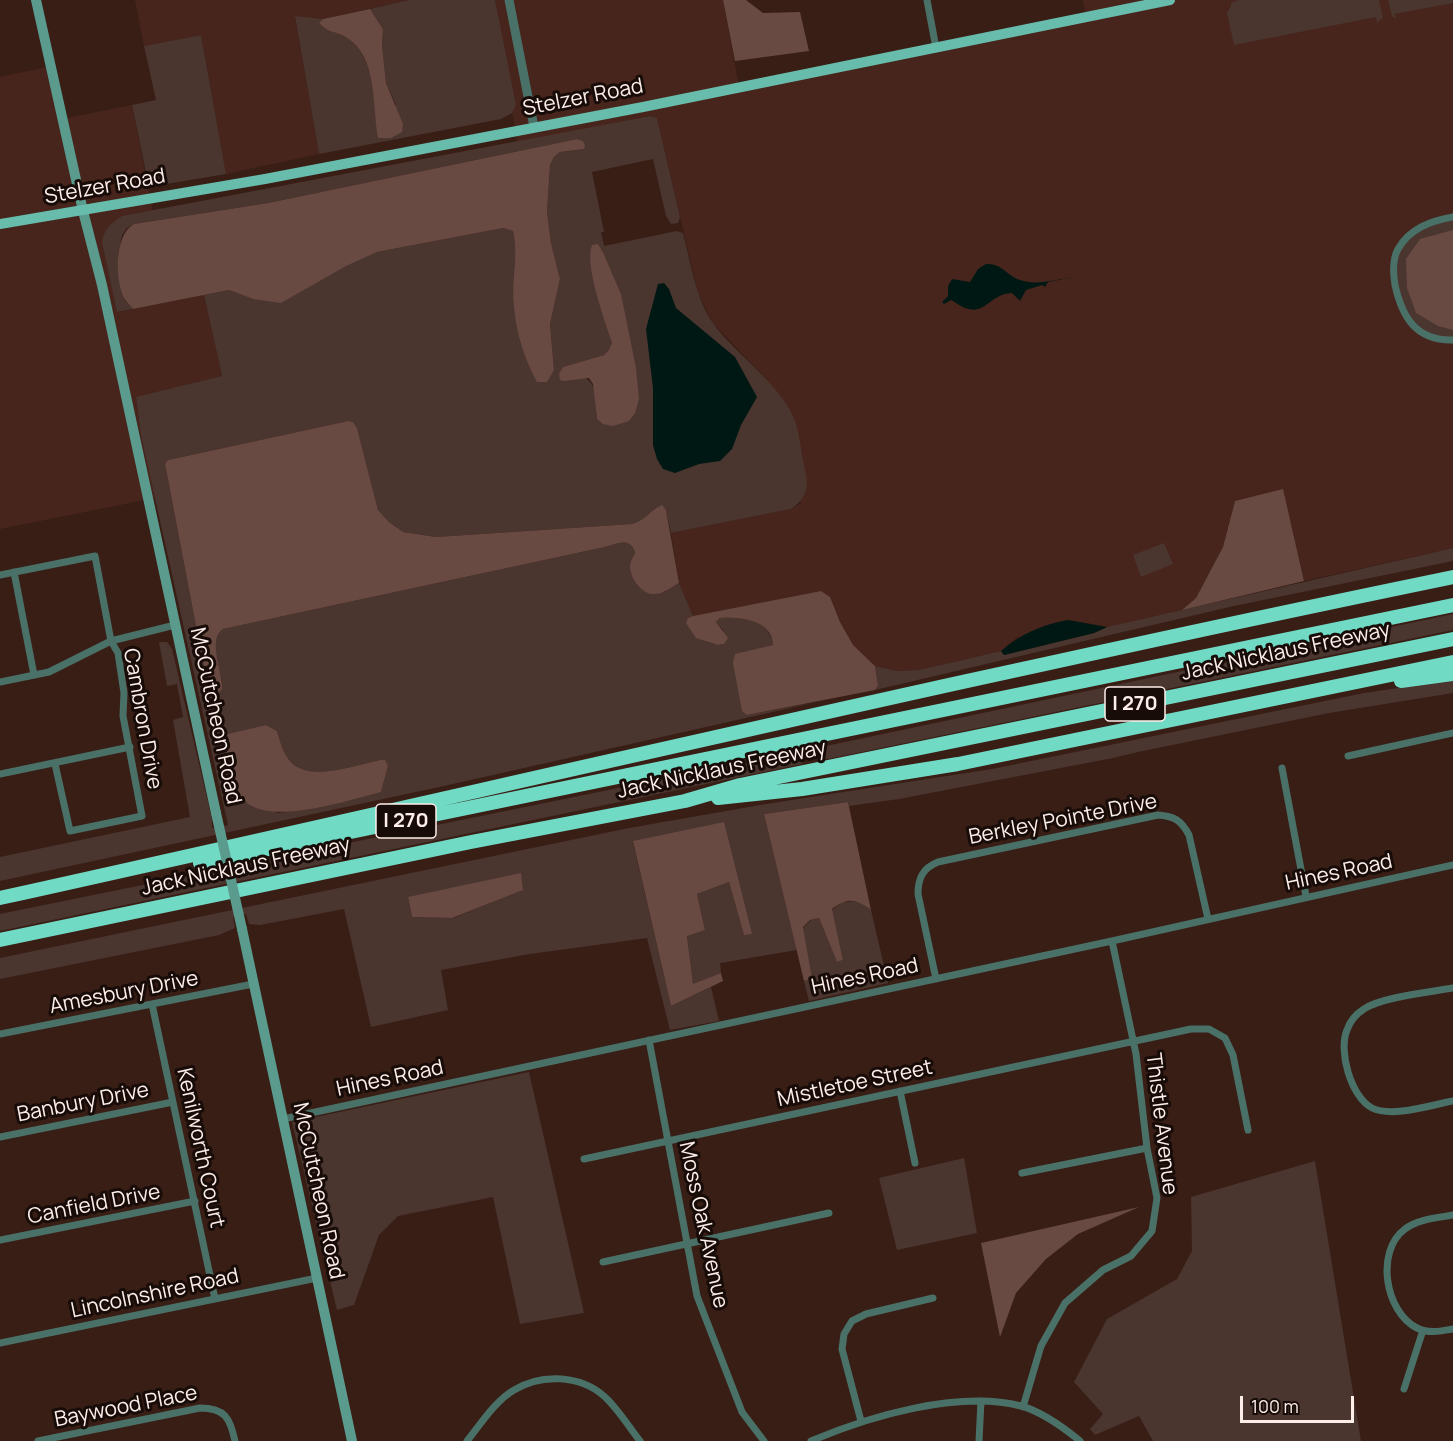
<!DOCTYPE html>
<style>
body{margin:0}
#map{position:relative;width:1453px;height:1441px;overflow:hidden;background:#391e16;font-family:Manrope,sans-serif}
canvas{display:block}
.scale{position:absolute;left:1240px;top:1396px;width:114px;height:27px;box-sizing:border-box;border:3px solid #feeeea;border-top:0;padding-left:8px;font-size:18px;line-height:21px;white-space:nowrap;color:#feeeea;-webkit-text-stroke:4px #180c08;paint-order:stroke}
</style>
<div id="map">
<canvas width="1453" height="1441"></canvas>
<div class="scale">100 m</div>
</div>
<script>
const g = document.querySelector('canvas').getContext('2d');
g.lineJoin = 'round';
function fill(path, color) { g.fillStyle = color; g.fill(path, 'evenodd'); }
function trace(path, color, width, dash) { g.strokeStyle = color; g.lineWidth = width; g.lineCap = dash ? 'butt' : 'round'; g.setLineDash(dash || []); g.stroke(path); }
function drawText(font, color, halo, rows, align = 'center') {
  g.font = font + ' Manrope,sans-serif'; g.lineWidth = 6; g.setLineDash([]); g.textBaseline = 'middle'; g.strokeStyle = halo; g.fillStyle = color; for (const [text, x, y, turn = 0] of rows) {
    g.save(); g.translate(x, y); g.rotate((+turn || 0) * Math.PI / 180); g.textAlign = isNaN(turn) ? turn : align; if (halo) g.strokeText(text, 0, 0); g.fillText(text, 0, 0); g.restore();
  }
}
const built = new Path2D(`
 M135,0H409L323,19L295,17L319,154L226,174L201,35L144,46Z
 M495,0H723L739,87L1086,17L1083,0H1453V548L1304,581L1283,490L1235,501L1223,547L1196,598L1182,610L1107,627L1068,620L1016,638L1001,651L919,670L897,671L875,666L853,645L840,622L830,597L821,591L693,616L679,583L671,533L791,509L801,503L767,380L713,323L698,293L657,118L650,116L517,142Z
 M52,66L62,119L132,105L153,212L122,217L118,312L204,295L222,376L136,398L141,436L155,498L0,529V77Z`);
const green = new Path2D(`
 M409,0H495L516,105L512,113L501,119L319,154L295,16L323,19L319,23C330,35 336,30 347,38C375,56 374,100 377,129L396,105L386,83L382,45L383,29L370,9Z
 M1238,0H1379L1383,18L1377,23L1376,17L1234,45L1227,13L1231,6V3Z
 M1388,0H1453V3L1395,14L1396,19L1392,16Z
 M201,35L226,174L149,187L132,105L156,100L144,46Z
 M650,116L657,118L680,217L678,223L671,224L666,216L653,159L592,172L604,232H601L604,246L677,231L683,233C691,263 695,297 713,323C734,353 783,386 795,421C799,433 801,448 803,461C808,481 811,496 791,509L671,533L666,510L656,508L644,520L632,524L436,537L403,532L389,522L378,510L357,428L353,422L348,421L168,460L165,464L203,663L222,682C220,667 208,639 223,629L605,547C618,543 631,537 635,553C626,571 630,574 642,589L664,592L679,583L693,616L688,618C698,632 705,647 724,644L723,630L716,622L720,618C742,617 770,619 773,645L769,646L747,715L817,702L444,786L0,881V857L190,817L173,720L183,717L177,684L167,686L159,642H167L172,649L212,819V828L228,825L141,436L136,397L222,376L204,295L229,290L253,299L377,252L503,228L513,231L517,247L514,305L554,370L550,324L560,279L551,243L547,212L550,165L554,157L560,152L584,149L583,141L577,139L268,203L134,224L127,228L122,235L118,254L124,299L133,309L117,312L102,242C104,229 111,223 122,216ZM598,244L603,252L621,294L597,419C593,382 600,383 563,367L604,355L609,351L612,343L597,294ZM266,725L277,731C280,741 283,753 290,761C308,783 356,765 380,760L388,766L381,792L312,809L277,813L225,744L228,735Z
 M1453,217V340L1432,338L1404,315L1394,263L1404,241L1413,232Z
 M1164,543L1173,564L1141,577L1133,555Z
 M1453,548V561L1234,606L875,690L878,686L875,666L897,671L919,670L1001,651L1004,655L1094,633L1107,627Z
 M1453,614V630L828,759L821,758L818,753L821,747Z
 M1453,680V693L1329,713L1138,752L1113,758L899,799L849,806L848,802L764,814L797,950L720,963L721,973L693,985L687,935L705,930L697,894L729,882L744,935L724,823L633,842L671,1006L711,987L719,1021L670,1030L647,938L530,954L441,970L448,1010L371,1027L344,909L260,925L249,924L246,914L233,917L235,928L219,935L0,979V958L629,828L766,804L992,769L1364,693ZM522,890L453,918L412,917L408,898Z
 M795,752L803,753L805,758L802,764L0,931V914Z
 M858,901L871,910L888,983L809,1001L804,981L811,979L803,928L811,920L819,918L837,962L843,960L832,910L842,902Z
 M529,1072L584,1313L520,1324L493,1197L398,1216L379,1235L354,1305L337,1310L292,1122Z
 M964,1158L977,1233L897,1250L879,1178Z
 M1315,1161L1361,1441H1153L1139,1416L1095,1435L1090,1429L1103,1414L1074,1382L1107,1319L1177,1279L1192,1251L1191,1197Z`);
const forest = new Path2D(`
 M723,0H746L763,13L800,12L809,51L735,61Z
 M370,9L383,29L382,45L386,83L403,124L402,132L391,138H378C372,107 378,57 347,38C336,30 330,35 319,23L323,19Z
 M577,139L583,141L585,146L584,149L560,152L554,157L550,165L547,212L551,243L560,279L550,324L554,370L547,382H537C524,358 516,332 514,306C511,280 519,256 513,231L503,228L377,252L346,266L281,303L253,299L229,290L133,309C130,305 126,302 124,298C115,279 114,235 134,224L268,203Z
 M1453,230V330L1438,326L1416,313L1407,288L1406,259L1420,239Z
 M598,244L603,252L621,294L636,368L639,399L635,413L629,421L613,426L603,424L597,419L593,384L589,378L564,381L560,380L559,374L563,367L604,355L609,350L612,343C605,321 584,265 592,245Z
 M348,421L353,422L357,428L378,510L389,522L403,532L436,537L632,524C648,519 649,511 662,505L666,510L679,583C672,587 662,595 653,594C641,594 629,576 630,566C630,562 633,557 635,553C631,537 618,543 605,547L223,629C207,639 223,672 222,689L218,693L213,691L203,663L165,464L168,460Z
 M1283,489L1304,581L1182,610L1196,598L1223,547L1235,501Z
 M821,591L830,597L840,622L853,645L875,666L878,686L875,690L747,715L742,711L733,663L735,654L773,645C772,620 741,617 720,618L716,622L728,638L724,644L718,645L696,638L686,623L688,618L693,616Z
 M266,725L277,731C280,741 283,753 290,761C308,783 356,765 380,760H385L388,766L381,792C349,800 275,825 247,803C238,797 236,783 234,774C230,760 223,748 228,734Z
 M848,802L871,910C856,899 848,897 832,909L843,960L837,962L819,918L810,920L803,927L812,979L804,981L764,814Z
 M724,822L752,934L744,935L729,882L697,894L705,930L687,936L693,984L721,973L723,981L671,1006L633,841Z
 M521,873L523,890L452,918L412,917L408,897Z
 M1139,1207L1078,1234L1046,1259L1016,1293L1000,1337L981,1243Z`);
const water = new Path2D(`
 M986,264C1002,263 1007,276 1020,280C1036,286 1058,279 1074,277L1048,282L1045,287L1042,285L1026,290L1020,301L1012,293C993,293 984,314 969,309C962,308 957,303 951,300L944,304L942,302L948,296V286L952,279L970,282L978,269Z
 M664,283L669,289L676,308L735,357L757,397L741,425L732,449L720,461L699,464L675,473L663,469L657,459L653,445V388L646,329L658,284Z
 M1068,620L1107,627L1094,633L1004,655L1001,651C1021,634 1041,625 1068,620Z`);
const minor = new Path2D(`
 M927,0L936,48
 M1453,217C1431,221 1410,228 1398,249C1392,260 1393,273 1395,285C1402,317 1416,341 1453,340
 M14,572L34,675
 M0,575L95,556L111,641L118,653L124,693L123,716L142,816L70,831L55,764
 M0,682L49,672L111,641L175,625
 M1348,756L1453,733
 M1282,768L1306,896
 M0,774L130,747
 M936,979L918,894C918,878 923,868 938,862L1158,815C1174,816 1181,820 1189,835L1208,919
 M1453,988C1431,992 1381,997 1364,1009C1356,1014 1350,1021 1347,1030C1338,1051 1351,1097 1372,1108C1392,1118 1431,1105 1453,1101
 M152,1004L215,1299
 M0,1034L253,984
 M649,1040L697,1296L742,1412L764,1441
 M900,1091L915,1163
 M283,1119L1112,941L1453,865
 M0,1137L173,1102
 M584,1159L1191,1029H1209L1225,1038L1233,1055L1248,1130
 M1022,1173L1147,1148
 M1453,1215C1437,1218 1418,1219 1405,1229C1375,1251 1385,1312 1417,1328C1429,1334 1441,1331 1453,1329
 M0,1240L195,1201
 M603,1262L829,1213
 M0,1343L317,1278
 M1404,1389L1423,1330
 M1023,1407L1041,1346L1065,1303L1103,1270L1131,1256L1152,1231L1157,1198L1147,1148L1136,1054L1112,941
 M861,1421L842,1349L844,1334L852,1321L866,1314L933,1298
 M38,1441L200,1408C225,1408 230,1418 235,1441
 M467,1441C480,1425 495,1401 514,1390C542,1373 581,1375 605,1397C618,1409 629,1427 640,1441
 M811,1441C870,1416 958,1390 1021,1406C1043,1412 1063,1427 1080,1441
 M979,1441L981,1401`);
const tertiary = new Path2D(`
 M509,0L534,127`);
const secondary = new Path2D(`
 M36,0L83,211L102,285L216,813
 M242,929L352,1441`);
const primary = new Path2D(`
 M0,224L265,179L643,107L1170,0`);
const motorway = new Path2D(`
 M1401,681L1453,674
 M718,798L802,789L958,764L1453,662
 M200,863L1453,605
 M0,898C484,791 967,677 1453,577
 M0,940L471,842L685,801L740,785L1453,639`);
const secondaryBridge = new Path2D(`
 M216,813L242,929`);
const shields = [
 [1135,704,60],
 [406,821,60]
];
const shieldNames = [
 ["I 270",1135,704],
 ["I 270",406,821]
];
const streetNames = [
 ["Stelzer Road",583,98,-11],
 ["Stelzer Road",105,187,-10],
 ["Jack Nicklaus Freeway",1286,652,-12],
 ["McCutcheon Road",215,716,78],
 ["Cambron Drive",142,719,80],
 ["Jack Nicklaus Freeway",722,770,-12],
 ["Berkley Pointe Drive",1063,820,-11],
 ["Jack Nicklaus Freeway",246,867,-12],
 ["Hines Road",1339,873,-12],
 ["Hines Road",865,977,-12],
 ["Amesbury Drive",124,993,-11],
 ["Hines Road",390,1079,-12],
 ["Mistletoe Street",855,1084,-12],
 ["Banbury Drive",83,1103,-11],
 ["Thistle Avenue",1161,1124,83],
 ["Kenilworth Court",200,1148,78],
 ["McCutcheon Road",318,1191,78],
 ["Canfield Drive",94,1205,-11],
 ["Moss Oak Avenue",703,1225,78],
 ["Lincolnshire Road",155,1294,-12],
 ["Baywood Place",126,1407,-11]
];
fill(built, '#47251c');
fill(green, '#4a352f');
fill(forest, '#684a42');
fill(water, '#001814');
trace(minor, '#4a7168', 7);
trace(tertiary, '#4a7168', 9);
trace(secondary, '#5b9b8e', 10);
trace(primary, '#67bcab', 10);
trace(motorway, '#71dac5', 14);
trace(secondaryBridge, '#5b9b8e', 10);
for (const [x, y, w] of shields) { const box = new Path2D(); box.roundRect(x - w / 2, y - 17, w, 34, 4.5); g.fillStyle = '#180c08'; g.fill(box); trace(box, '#feeeea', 1.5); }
drawText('bold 20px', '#feeeea', null, shieldNames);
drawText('21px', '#feeeea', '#180c08', streetNames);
</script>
